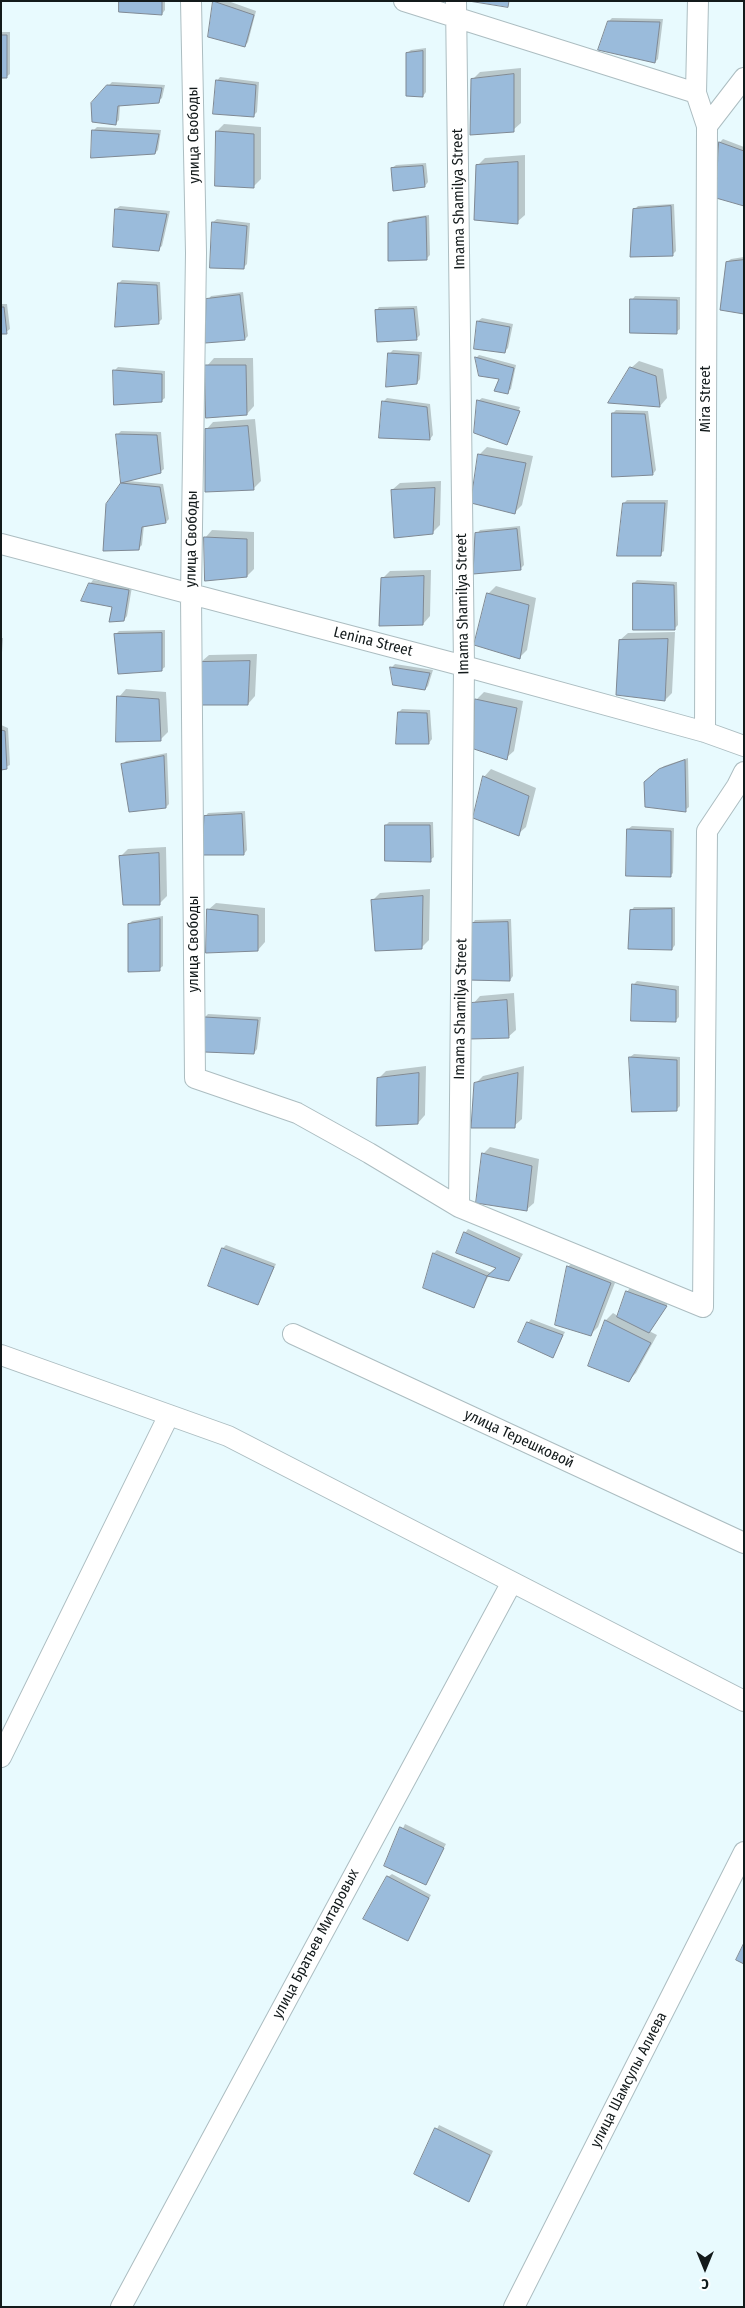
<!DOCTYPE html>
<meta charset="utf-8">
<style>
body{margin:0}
#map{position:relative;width:745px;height:2308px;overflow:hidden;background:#e8fafe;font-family:"Fira Sans Condensed",sans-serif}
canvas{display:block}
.frame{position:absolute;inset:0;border:2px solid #131a1b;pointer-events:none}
.north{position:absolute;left:680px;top:2243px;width:50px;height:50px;-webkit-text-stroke:4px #fff;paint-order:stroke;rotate:180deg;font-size:14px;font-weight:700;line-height:20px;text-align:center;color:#131a1b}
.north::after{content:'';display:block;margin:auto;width:18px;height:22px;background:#131a1b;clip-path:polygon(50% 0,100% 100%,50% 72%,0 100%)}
</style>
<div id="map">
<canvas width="745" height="2308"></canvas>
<div class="frame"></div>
<div class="north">С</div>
</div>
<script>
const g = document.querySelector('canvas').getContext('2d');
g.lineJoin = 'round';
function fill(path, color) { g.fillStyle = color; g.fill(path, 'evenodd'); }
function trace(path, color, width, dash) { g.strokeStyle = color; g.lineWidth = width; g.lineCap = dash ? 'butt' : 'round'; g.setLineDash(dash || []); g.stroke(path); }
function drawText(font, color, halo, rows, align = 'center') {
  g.font = font + ' "Fira Sans Condensed",sans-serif'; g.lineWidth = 4; g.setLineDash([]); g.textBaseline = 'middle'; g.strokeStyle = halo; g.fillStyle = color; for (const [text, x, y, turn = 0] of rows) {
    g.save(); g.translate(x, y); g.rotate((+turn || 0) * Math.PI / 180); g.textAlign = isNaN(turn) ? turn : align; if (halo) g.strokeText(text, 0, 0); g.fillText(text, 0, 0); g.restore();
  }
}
const shadow = new Path2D(`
 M120,1H165V10L162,14Z
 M214,1H228L256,11L248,42L245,46L210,36Z
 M612,18L663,19L658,59L655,62L609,21Z
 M1,32H10V74L6,77H1Z
 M426,48V92L423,96L407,53L411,50Z
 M521,68V123L513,130L472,80L480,72Z
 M220,77L259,82L257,112L253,116L217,81Z
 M112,82L165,85L162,98L158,101L120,104L119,120L116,123L92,103Z
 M224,124L261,127V179L253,187L217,131Z
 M97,127L161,130L158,150L155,153L93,131Z
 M723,139L744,147V205L720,142Z
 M525,155V215L517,222L477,166L485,158Z
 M426,163L428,182L425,186L392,168L396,165Z
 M674,204L676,251L672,255L635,209L638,206Z
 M120,206L170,211L162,246L158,249L116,209Z
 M429,215L430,255L427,258L390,223L393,220Z
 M217,219L250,223L247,264L243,268L213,222Z
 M744,257V313L727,262L731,259Z
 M122,280L160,282L162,319L158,323L119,283Z
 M243,292L248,336L245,339L208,300L211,296Z
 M635,296L680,297V329L676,332L632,300Z
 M1,304H7L10,329L6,332H1Z
 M417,306L420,335L417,338L376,311L379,307Z
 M482,318L513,324L508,348L505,351L478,321Z
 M393,350L422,352L420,379L417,383L390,353Z
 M479,355L516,365L511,389L507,392L501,378L476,358Z
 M214,358H253L254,406L247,414L207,366Z
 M639,361L663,369L667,398L660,406L631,368Z
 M118,367L165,371V398L161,401L114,371Z
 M387,398L430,404L433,435L430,439L383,402Z
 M482,398L520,407L506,443L478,401Z
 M616,410L648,411L656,470L653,474L613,413Z
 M255,419L261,481L253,489L206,430L213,422Z
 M121,431L161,432L164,469L160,472L128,481L163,484L169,519L166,522L144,525L142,545L138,549L122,484L118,434Z
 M487,447L533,456L522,505L515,512L479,455Z
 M441,481L440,525L432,533L392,490L400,483Z
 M627,500H668L664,551L660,554L624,503Z
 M520,526L524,565L520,569L477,534L480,530Z
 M212,530L254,532V569L247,576L205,538Z
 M431,570L430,616L423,624L382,579L390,571Z
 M93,580L132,587L127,616L124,620L90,584Z
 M637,580L677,582L678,625L674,629L634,583Z
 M496,586L536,598L527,650L519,658L488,594Z
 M165,630V667L161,670L115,635L119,631Z
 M675,632L672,693L665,700L620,640L628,633Z
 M1,638H3L1,667Z
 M257,654L255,696L248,704L201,662L209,655Z
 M395,664L433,670L428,686L425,689L394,684L392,667Z
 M126,689L166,692L168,732L160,740L119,697Z
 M484,692L523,701L514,751L506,758L477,699Z
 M402,709L430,710L432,739L429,743L399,712Z
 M1,725L8,728L10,765L1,769Z
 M167,753L169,804L166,807L122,765L126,761Z
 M688,758L689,807L685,810L649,779L664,766Z
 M491,769L536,788L526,827L518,834L484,777Z
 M245,811L247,850L244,854L205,817L208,813Z
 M389,822H433L434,857L430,860L386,825Z
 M632,826L674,828L673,873L670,876L627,875L628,829Z
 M166,847L167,896L159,904L120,857L128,849Z
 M430,889L429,940L421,948L372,901L380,893Z
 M216,903L265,908V942L258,950L208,910Z
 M634,907H675V945L672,949L631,911Z
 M163,916V966L159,969L129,924L132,921Z
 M511,919L513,976L510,980L472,924L475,920Z
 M637,981L679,986V1017L675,1021L634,984Z
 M514,993L516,1030L508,1037L473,1004L480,996Z
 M208,1014L261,1017L257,1049L254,1053L205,1017Z
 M634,1054L680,1057V1106L676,1110L630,1057Z
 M426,1066L425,1115L418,1123L379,1078L386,1071Z
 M524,1066L522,1119L514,1126L476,1083L483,1076Z
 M490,1147L539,1159L534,1203L526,1210L483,1154Z
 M468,1229L523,1254L508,1279L489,1275L473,1306L425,1288L434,1253L437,1250L491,1273L498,1267L465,1233Z
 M226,1245L276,1264L258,1303L223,1248Z
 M575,1259L618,1275L598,1327L590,1335L568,1267Z
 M630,1288L669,1302L649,1331L657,1335L636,1373L628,1381L606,1320L613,1313L618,1316L627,1292Z
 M531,1319L565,1332L552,1357L528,1323Z
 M405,1824L446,1844L425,1883L386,1865Z
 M392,1874L431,1895L407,1939L388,1877Z
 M439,2125L493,2151L469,2201L415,2173Z`);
const building = new Path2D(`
 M119,1H162V15L119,12Z
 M213,1L254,15L245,47L208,37Z
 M469,1H509L508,7Z
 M608,21L660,22L655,63L598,50Z
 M1,35H7V78H1Z
 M423,51V97L406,96V53Z
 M514,74V132L470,135L471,79Z
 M216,80L256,85L254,117L213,114Z
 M107,85L162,88L159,103L118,106L116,125L92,122L91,103Z
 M92,130L159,134L155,154L91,158Z
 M216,131L254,134V188L215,186Z
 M719,142L744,151V206L716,198Z
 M518,162V224L474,220L476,165Z
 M423,166L425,187L393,191L391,168Z
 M671,206L673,256L630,257L633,209Z
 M115,209L167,214L159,251L113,247Z
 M426,217L427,260L388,261V223Z
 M212,222L247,226L244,269L210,268Z
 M744,260V314L720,310L726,262Z
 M118,283L157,285L159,324L115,327Z
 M240,295L245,340L205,343L206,299Z
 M630,299L677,300V334L630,333Z
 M1,307H4L7,334H1Z
 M414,309L417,340L377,342L375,310Z
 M477,321L510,327L505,353L474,349Z
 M388,353L419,355L417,384L386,387Z
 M475,357L514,368L508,394L494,391L499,379L479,376Z
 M205,365H246L247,415L206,418Z
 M630,367L656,376L660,407L608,403Z
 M113,370L162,374V402L114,405Z
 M477,400L520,411L507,445L474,433Z
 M382,401L427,407L430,440L379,438Z
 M612,413L645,414L653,475L612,477Z
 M248,426L254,490L205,492V429Z
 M116,434L157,435L161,473L121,483Z
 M478,454L526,463L515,514L471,503Z
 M121,483L160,487L166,523L142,527L139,550L103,551L106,504Z
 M435,488L433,534L394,538L391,490Z
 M623,503H665L661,556H617Z
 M517,529L521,570L473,574L475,533Z
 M204,537L247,539V577L205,581Z
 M424,576L423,625L379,626L381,578Z
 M89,583L129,590L124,621L109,622L112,607L81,601Z
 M633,583L674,585L675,630H633Z
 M487,593L529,605L520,659L474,645Z
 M162,633V671L118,674L114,634Z
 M668,639L665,701L616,695L619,640Z
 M250,661L248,705H201L200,662Z
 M390,667L430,673L425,690L393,685Z
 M117,696L159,699L161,741L116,742Z
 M475,699L517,708L507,760L474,749Z
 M398,712L427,713L429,744H396Z
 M1,730L5,731L7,769L1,770Z
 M164,756L166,808L129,812L121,764Z
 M685,760L686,812L645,807L644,782L659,769Z
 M483,776L529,796L519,836L473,818Z
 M242,814L244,855H202L204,816Z
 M385,825H430L431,862L385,861Z
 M627,829L671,831V877L626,876Z
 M159,853L160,905H123L119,856Z
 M423,896L422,949L375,951L371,900Z
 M207,909L258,915V951L206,953Z
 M672,909V950L628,949L630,910Z
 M160,919V971L128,972V924Z
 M508,922L510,981L468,980L471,923Z
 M632,984L676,990V1022L631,1021Z
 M507,1000L509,1038L470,1039L471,1003Z
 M204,1017L258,1020L254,1054L204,1052Z
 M629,1057L677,1060V1111L632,1112Z
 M419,1073L418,1124L376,1126L377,1078Z
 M518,1073L515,1128H471L474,1083Z
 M482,1153L532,1166L527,1211L476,1203Z
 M464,1232L520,1258L509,1281L487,1276L496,1268L456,1253Z
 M222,1248L274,1267L258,1305L208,1286Z
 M433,1253L487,1276L474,1308L423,1288Z
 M567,1266L611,1283L591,1336L555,1325Z
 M626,1291L667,1306L649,1333L617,1317Z
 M605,1320L651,1343L629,1382L588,1366Z
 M527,1322L563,1335L553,1358L518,1342Z
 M400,1827L444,1848L426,1885L384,1866Z
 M387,1876L429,1898L408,1941L363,1919Z
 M744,1943V1964L736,1960Z
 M435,2128L490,2155L469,2202L414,2174Z`);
const minor = new Path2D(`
 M191,1L196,253L191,595L195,1078L297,1113L369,1153L459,1207L703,1307L707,831L737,786L744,772
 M404,1L696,93
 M456,1L464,666L459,1207
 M698,1L696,93L707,126
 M1,544L464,666L705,732L744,746
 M705,732L707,126L744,78
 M293,1334L744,1543
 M1,1355L228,1436L744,1701
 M1,1757L169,1415
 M121,2307L512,1582
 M514,2307L744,1852`);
const streetNames = [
 ["улица Свободы",194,135,-91],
 ["Imama Shamilya Street",459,199,-91],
 ["Mira Street",706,399,-90],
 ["улица Свободы",192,539,-89],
 ["Imama Shamilya Street",463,604,-91],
 ["Lenina Street",373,642,14],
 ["улица Свободы",194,944,-90],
 ["Imama Shamilya Street",461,1009,-89],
 ["улица Терешковой",519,1439,25],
 ["улица Братьев Митаровых",316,1944,-62],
 ["улица Шамсулы Алиева",629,2080,-63]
];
fill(shadow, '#0003');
fill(building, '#9abbdb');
trace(building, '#7f8994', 1);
trace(minor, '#acbdc1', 22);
trace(minor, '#fff', 20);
drawText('15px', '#131a1b', '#fff', streetNames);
</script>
